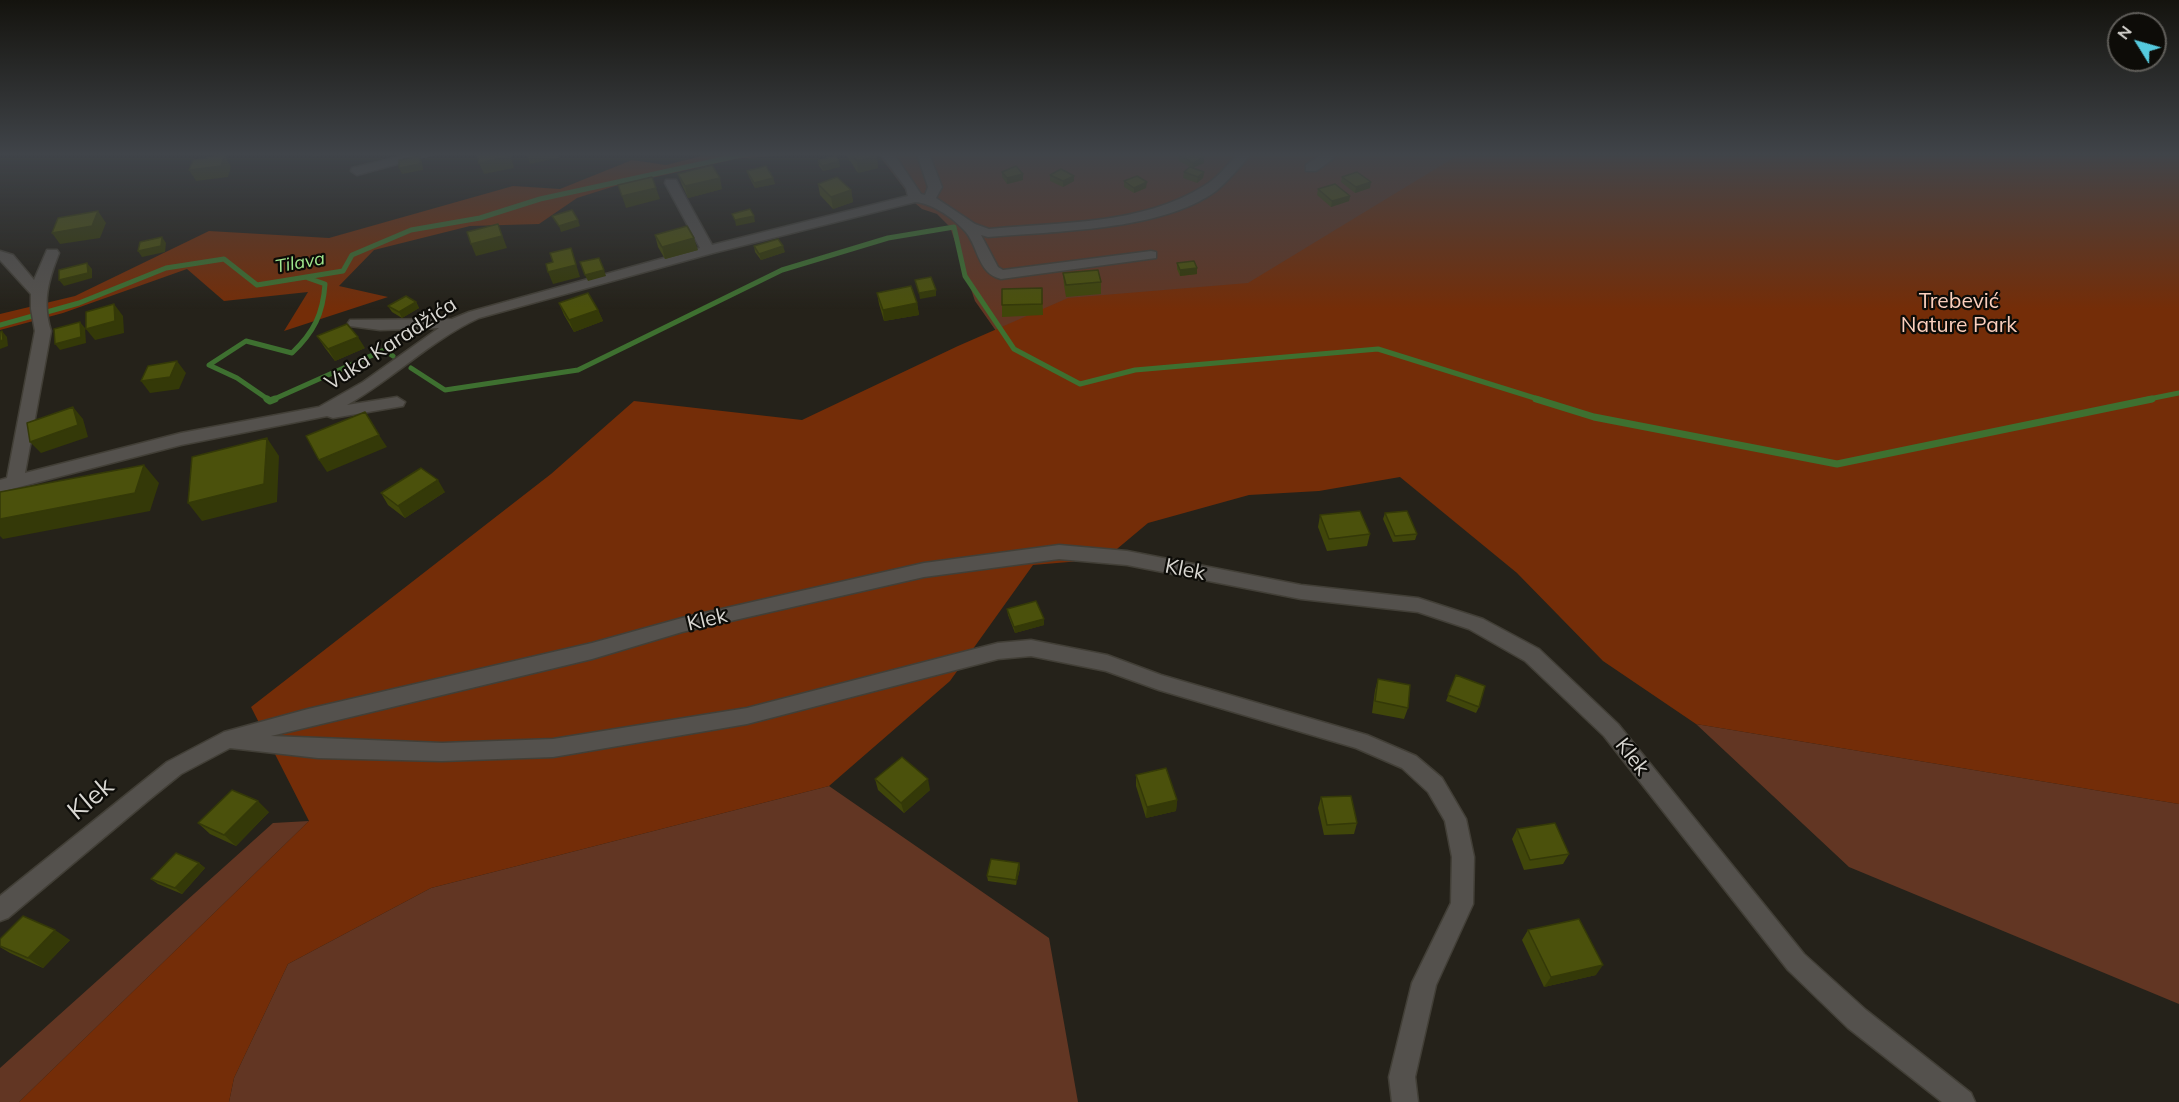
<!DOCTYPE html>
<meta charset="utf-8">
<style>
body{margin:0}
#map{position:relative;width:2179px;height:1102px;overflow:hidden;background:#25221a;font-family:Mulish,sans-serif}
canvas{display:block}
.north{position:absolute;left:2107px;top:12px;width:60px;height:60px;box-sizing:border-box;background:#0d0c08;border:2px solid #5f5d59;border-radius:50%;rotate:307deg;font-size:16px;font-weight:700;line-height:24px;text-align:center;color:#d9d7d2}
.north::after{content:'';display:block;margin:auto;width:21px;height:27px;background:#55cade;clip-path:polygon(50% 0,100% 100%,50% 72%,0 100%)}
</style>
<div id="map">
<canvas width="2179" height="1102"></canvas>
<div class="north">N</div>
</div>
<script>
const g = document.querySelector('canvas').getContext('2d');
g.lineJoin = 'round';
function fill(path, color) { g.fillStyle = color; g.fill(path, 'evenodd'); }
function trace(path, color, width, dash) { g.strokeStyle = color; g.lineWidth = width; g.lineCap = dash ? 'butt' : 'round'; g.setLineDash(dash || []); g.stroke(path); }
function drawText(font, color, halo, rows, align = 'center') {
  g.font = font + ' Mulish,sans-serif'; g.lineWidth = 4.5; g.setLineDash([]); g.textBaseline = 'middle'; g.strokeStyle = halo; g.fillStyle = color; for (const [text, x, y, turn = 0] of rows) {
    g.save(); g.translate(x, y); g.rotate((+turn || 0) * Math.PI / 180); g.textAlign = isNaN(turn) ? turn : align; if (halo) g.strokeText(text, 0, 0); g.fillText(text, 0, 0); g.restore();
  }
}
const green = new Path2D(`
 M878,154H2179L1001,338L975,301L950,227L937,214L922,209L916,204Z
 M1696,724L2179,804V1004L1849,867Z
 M829,786L1049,938L1078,1102H229L234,1078L288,964L431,888Z
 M309,821L19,1102H0V1068L273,823Z`);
const forest = new Path2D(`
 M709,154H799L736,159L615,186L577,198L539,224L470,226L374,250L339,286L388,297L284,331L308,292L224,301L187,269L63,313L0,330V314L75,296L209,231L329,238L513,186L560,189L632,160L666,165Z
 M1460,154H2179V804L1696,724L1603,661L1517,573L1400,477L1319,491L1249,495L1148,523L1105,559L1033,565L950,681L829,786L431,888L288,964L234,1078L229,1102H19L309,821L251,707L551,474L634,401L802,420L958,346L1068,298L1248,283Z`);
const streamFar1 = new Path2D(`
 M0,325L79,303L166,268L224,259L257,285L343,271L352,255L411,230L480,218L540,199L746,154
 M411,368L445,390L578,370L782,270L888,238L954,227L965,276L1014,349L1080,384L1135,370L1378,349L1541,400
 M269,400L237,378L209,365L246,341L292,353C314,332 323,314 325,284L308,278
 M272,400L384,350L393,356
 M2144,400L2179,393`);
const stream = new Path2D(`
 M267,399L270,401L275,399
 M1536,399L1594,417L1837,464L2152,399`);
const minor = new Path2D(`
 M411,154H434L357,175L351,171L352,168Z
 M881,154H894L921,194L925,195L928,187L917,154H929L942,187L936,198L975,224L989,229C1060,222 1142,225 1204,186C1217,179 1227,165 1238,154H1251C1241,166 1228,181 1216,191C1162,231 1054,231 988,237L981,235L998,267L1003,270L1151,251L1156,252V258L1001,279C976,273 979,244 963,229C952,217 931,203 915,202L713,253L479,318C431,340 393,379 347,405L397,397L405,402L403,406L333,418L327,416L181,445L0,492V480L7,478L35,331L31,309V294L0,260V251L13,255L34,280L47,250H57L59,253C48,281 42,302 51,331L25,473L181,433L319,407L363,382L439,328L380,330L350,326L348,323L350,320L452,319L469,312L700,248L665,183L666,180H676L712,245L908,196L906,188Z
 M1322,154H1334V158L1316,171H1306V165Z
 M1059,545L1127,551L1301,585L1418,598L1483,619L1539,649L1618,724L1804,954L1866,1010L1971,1093L1975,1102H1942L1848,1028L1788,970L1604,736L1525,661L1469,629L1418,612L1301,599L1127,565L1059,559L924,577L682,632L592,659L271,736L442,743L553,739L747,708L998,643L1031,640L1107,655L1161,675L1367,735L1416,756L1442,778L1466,819L1474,857L1473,904L1436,985L1415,1077L1418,1102H1392L1389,1077L1412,983L1451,903L1452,857L1445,821L1428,792L1402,768L1356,748L1159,690L1106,671L1031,656L998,659L747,724L553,757L442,761L318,758L230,748L181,774L150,799L8,918L0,921V896L167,762L224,732L308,709L592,643L682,618L924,563Z`);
const wall = new Path2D(`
 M847,154H875L877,156L878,168L858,173L848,158Z
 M1179,155L1204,163L1193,168L1204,172L1203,178L1197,183L1183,178L1184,172L1190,167L1179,161Z
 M818,160L839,161L840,167L823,171L819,166Z
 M747,171L773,178L775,184L755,188L749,177Z
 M1002,172L1023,180L1007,184L1002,177Z
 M678,174L722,189L688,198L682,185Z
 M1050,175L1074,181L1063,187L1050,181Z
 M1342,177L1370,188L1355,193L1341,182Z
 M1124,181L1146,188L1134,193L1124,187Z
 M818,184L851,190L853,202L833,209L820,195Z
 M1318,189L1350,196L1349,201L1331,207L1317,195Z
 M655,235L698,250L665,259L658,247Z
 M754,246L785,252L761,260L755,252Z
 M1177,263L1197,268V274L1180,276L1177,269Z
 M1063,273L1101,282V294L1066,297L1064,285Z
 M1042,288L1043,315L1002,317V305Z
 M877,293L917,303L919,315L884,321L879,304Z
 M416,302L419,308L402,318L392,312L388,306Z
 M559,303L598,310L603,321L574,332L564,315Z
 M317,336L365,348L335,361L325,348Z
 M445,492L405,518L388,505L381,493Z
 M1385,513L1417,534L1415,540L1393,542L1383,519Z
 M1320,515L1370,534L1367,546L1327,551L1318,527Z
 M1007,609L1044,625L1015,633L1008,615Z
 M1456,675L1479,707L1476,713L1446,701Z
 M1378,679L1408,708L1404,719L1372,713L1375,690Z
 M1136,775L1177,800L1176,811L1146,818L1136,786Z
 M875,779L930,790L904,813L878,790Z
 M1321,797L1357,823L1354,834L1324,835L1318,808Z
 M269,812L236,846L210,834L198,823Z
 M1517,829L1569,854L1563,864L1524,870L1512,839Z
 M199,863L205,868L182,894L158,884L151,879Z
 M1019,863L1020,868L1016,885L988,881L987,876Z
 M1528,930L1596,975L1544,987L1522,940Z
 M0,939L70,940L43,968L10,953L0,947Z`);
const shadedWall = new Path2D(`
 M312,154H325L313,157Z
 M509,154H511L514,168L484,174L479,163Z
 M527,154H558L559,158L530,164Z
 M225,155L231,167L228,177L196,181L189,170Z
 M420,156L422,162L423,170L402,174L399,168Z
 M877,156L878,168L858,173L857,161Z
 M1204,157V163L1192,168L1193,163Z
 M839,161L840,167L823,171L822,166Z
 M1204,172L1203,178L1197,183L1198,177Z
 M1023,174V180L1007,184V178Z
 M1074,176V181L1063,187V181Z
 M720,178L722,189L688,198L685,186Z
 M773,178L775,184L755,188L754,183Z
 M1147,182L1146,188L1134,193V188Z
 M1371,182L1370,188L1355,193L1356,187Z
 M656,188L660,199L626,208L622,196Z
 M851,190L853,202L833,209L831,197Z
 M1350,196L1349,201L1331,207L1332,201Z
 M98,211L106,223L100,238L60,244L52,233Z
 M754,216L755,222L736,226L735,220Z
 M578,220L580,226L561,232L559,226Z
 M498,224L507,248L476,256L471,244Z
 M162,237L166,243L165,252L142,257L138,251Z
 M694,238L698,250L665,259L662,247Z
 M783,246L785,252L761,260L759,254Z
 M571,248L580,277L553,284L548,272Z
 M87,263L92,269V278L64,286L59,280Z
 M1197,268V274L1180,276V270Z
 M604,270L606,276L588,281L585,275Z
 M936,290V296L920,299L919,293Z
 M416,302L419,308L402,318L399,312Z
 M917,303L919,315L884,321L883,310Z
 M114,304L123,316L124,333L95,340L86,329Z
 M598,310L603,321L574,332L569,320Z
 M80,322L85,328L86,343L60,350L55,344Z
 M2,331L7,337L8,346L0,349V341Z
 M358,337L365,348L335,361L328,349Z
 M177,361L186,373L179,389L150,393L141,381Z
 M73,407L83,419L88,437L41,453L30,442Z
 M379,435L387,447L327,472L319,460Z
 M267,438L279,456L277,502L202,521L188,503Z
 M144,465L159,483L150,511L3,539L0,536V519Z
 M438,480L445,492L405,518L398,506Z
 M1044,619V625L1015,633L1014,627Z
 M928,779L930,790L904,813L901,803Z
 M1177,800L1176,811L1146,818L1147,807Z
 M258,801L269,812L236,846L224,835Z
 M199,863L205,868L182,894L175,888Z
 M1019,863L1020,868L1016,885V880Z
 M55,930L70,940L43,968L28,958Z
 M1603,965L1596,975L1544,987L1551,977Z`);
const building = new Path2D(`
 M477,154H509L510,156L479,163Z
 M852,154H875L877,156L857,161Z
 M1181,154H1199L1204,157L1193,163L1179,155Z
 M225,155L221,166L189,170L193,160Z
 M420,156V164L399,168V160Z
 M836,156L839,161L822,166L818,160Z
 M712,165L720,178L685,186L678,174Z
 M766,166L773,178L754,183L747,171Z
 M1016,166L1023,174L1007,178L1002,172Z
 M1190,167L1204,172L1198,177L1184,172Z
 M1061,169L1074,176L1063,181L1050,175Z
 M1357,172L1371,182L1356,187L1342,177Z
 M1137,176L1147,182L1134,188L1124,181Z
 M652,177L656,188L622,196L618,185Z
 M837,177L851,190L831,197L818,184Z
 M1335,184L1350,196L1332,201L1318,189Z
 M750,209L754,216L735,220L732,214Z
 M572,210L578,220L559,226L552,216Z
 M98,211L92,226L52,233L58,218Z
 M498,224L502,236L471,244L467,232Z
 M687,226L694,238L662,247L655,235Z
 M162,237L161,246L138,251L140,242Z
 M778,239L783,246L759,254L754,246Z
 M571,248L576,265L548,272L546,264L553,262L550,253Z
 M599,258L604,270L585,275L580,262Z
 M1194,261L1197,268L1180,270L1177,263Z
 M87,263L88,273L59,280V270Z
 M1098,270L1101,282L1066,285L1063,273Z
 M931,277L936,290L919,293L915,280Z
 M911,286L917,303L883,310L877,293Z
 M1042,288V304L1002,305V289Z
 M588,293L598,310L569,320L559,303Z
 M406,296L416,302L399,312L388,306Z
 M114,304L115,321L86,329V312Z
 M80,322L81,337L55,344L54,329Z
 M347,324L358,337L328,349L317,336Z
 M2,331L3,340L0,341V332Z
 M177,361L170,377L141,381L148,366Z
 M73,407L78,425L30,442L27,423Z
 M365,412L379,435L319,460L306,436Z
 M267,438L264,484L188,503L192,457Z
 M144,465L135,493L0,519V492Z
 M421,468L438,480L398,506L381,493Z
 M1360,511L1370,534L1329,539L1320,515Z
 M1407,511L1417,534L1395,536L1385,513Z
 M1036,601L1044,619L1014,627L1007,609Z
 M1456,675L1485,686L1479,707L1448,695Z
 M1378,679L1410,685L1408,708L1375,701Z
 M902,757L928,779L901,803L875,779Z
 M1166,768L1177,800L1147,807L1136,775Z
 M232,790L258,801L224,835L198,823Z
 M1351,796L1357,823L1327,825L1321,797Z
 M1555,823L1569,854L1530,860L1517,829Z
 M176,853L199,863L175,888L151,879Z
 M991,859L1019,863L1016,880L987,876Z
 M23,916L55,930L28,958L0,946V939Z
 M1579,919L1603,965L1551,977L1528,930Z`);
const farWaternames = [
 ["Tilava",300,263,-10]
];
const parkNames = [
 ["Trebević",1959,302],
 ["Nature Park",1959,326]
];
const streetNames = [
 ["Vuka Karadžića",391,344,-33],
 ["Klek",1185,570,11],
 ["Klek",707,620,-13],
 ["Klek",1632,757,52]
];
const nearStreetnames = [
 ["Klek",91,799,-40]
];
fill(green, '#623623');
fill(forest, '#742d08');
trace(streamFar1, '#3e7030', 5);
trace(stream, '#3e7030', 7);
trace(minor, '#423f37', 3);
fill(minor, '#54514d');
fill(wall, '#40460a');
fill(shadedWall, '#343908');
fill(building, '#4b510c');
trace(building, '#343908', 1.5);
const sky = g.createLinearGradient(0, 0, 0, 309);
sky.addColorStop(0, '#14130e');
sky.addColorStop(0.5, '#404449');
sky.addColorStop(1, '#40444900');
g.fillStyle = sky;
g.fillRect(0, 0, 2179, 309);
drawText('italic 18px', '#a1e88e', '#0d0c08', farWaternames);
drawText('21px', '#fbcfbd', '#0d0c08', parkNames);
drawText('21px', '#d9d7d2', '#0d0c08', streetNames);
drawText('26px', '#d9d7d2', '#0d0c08', nearStreetnames);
</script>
